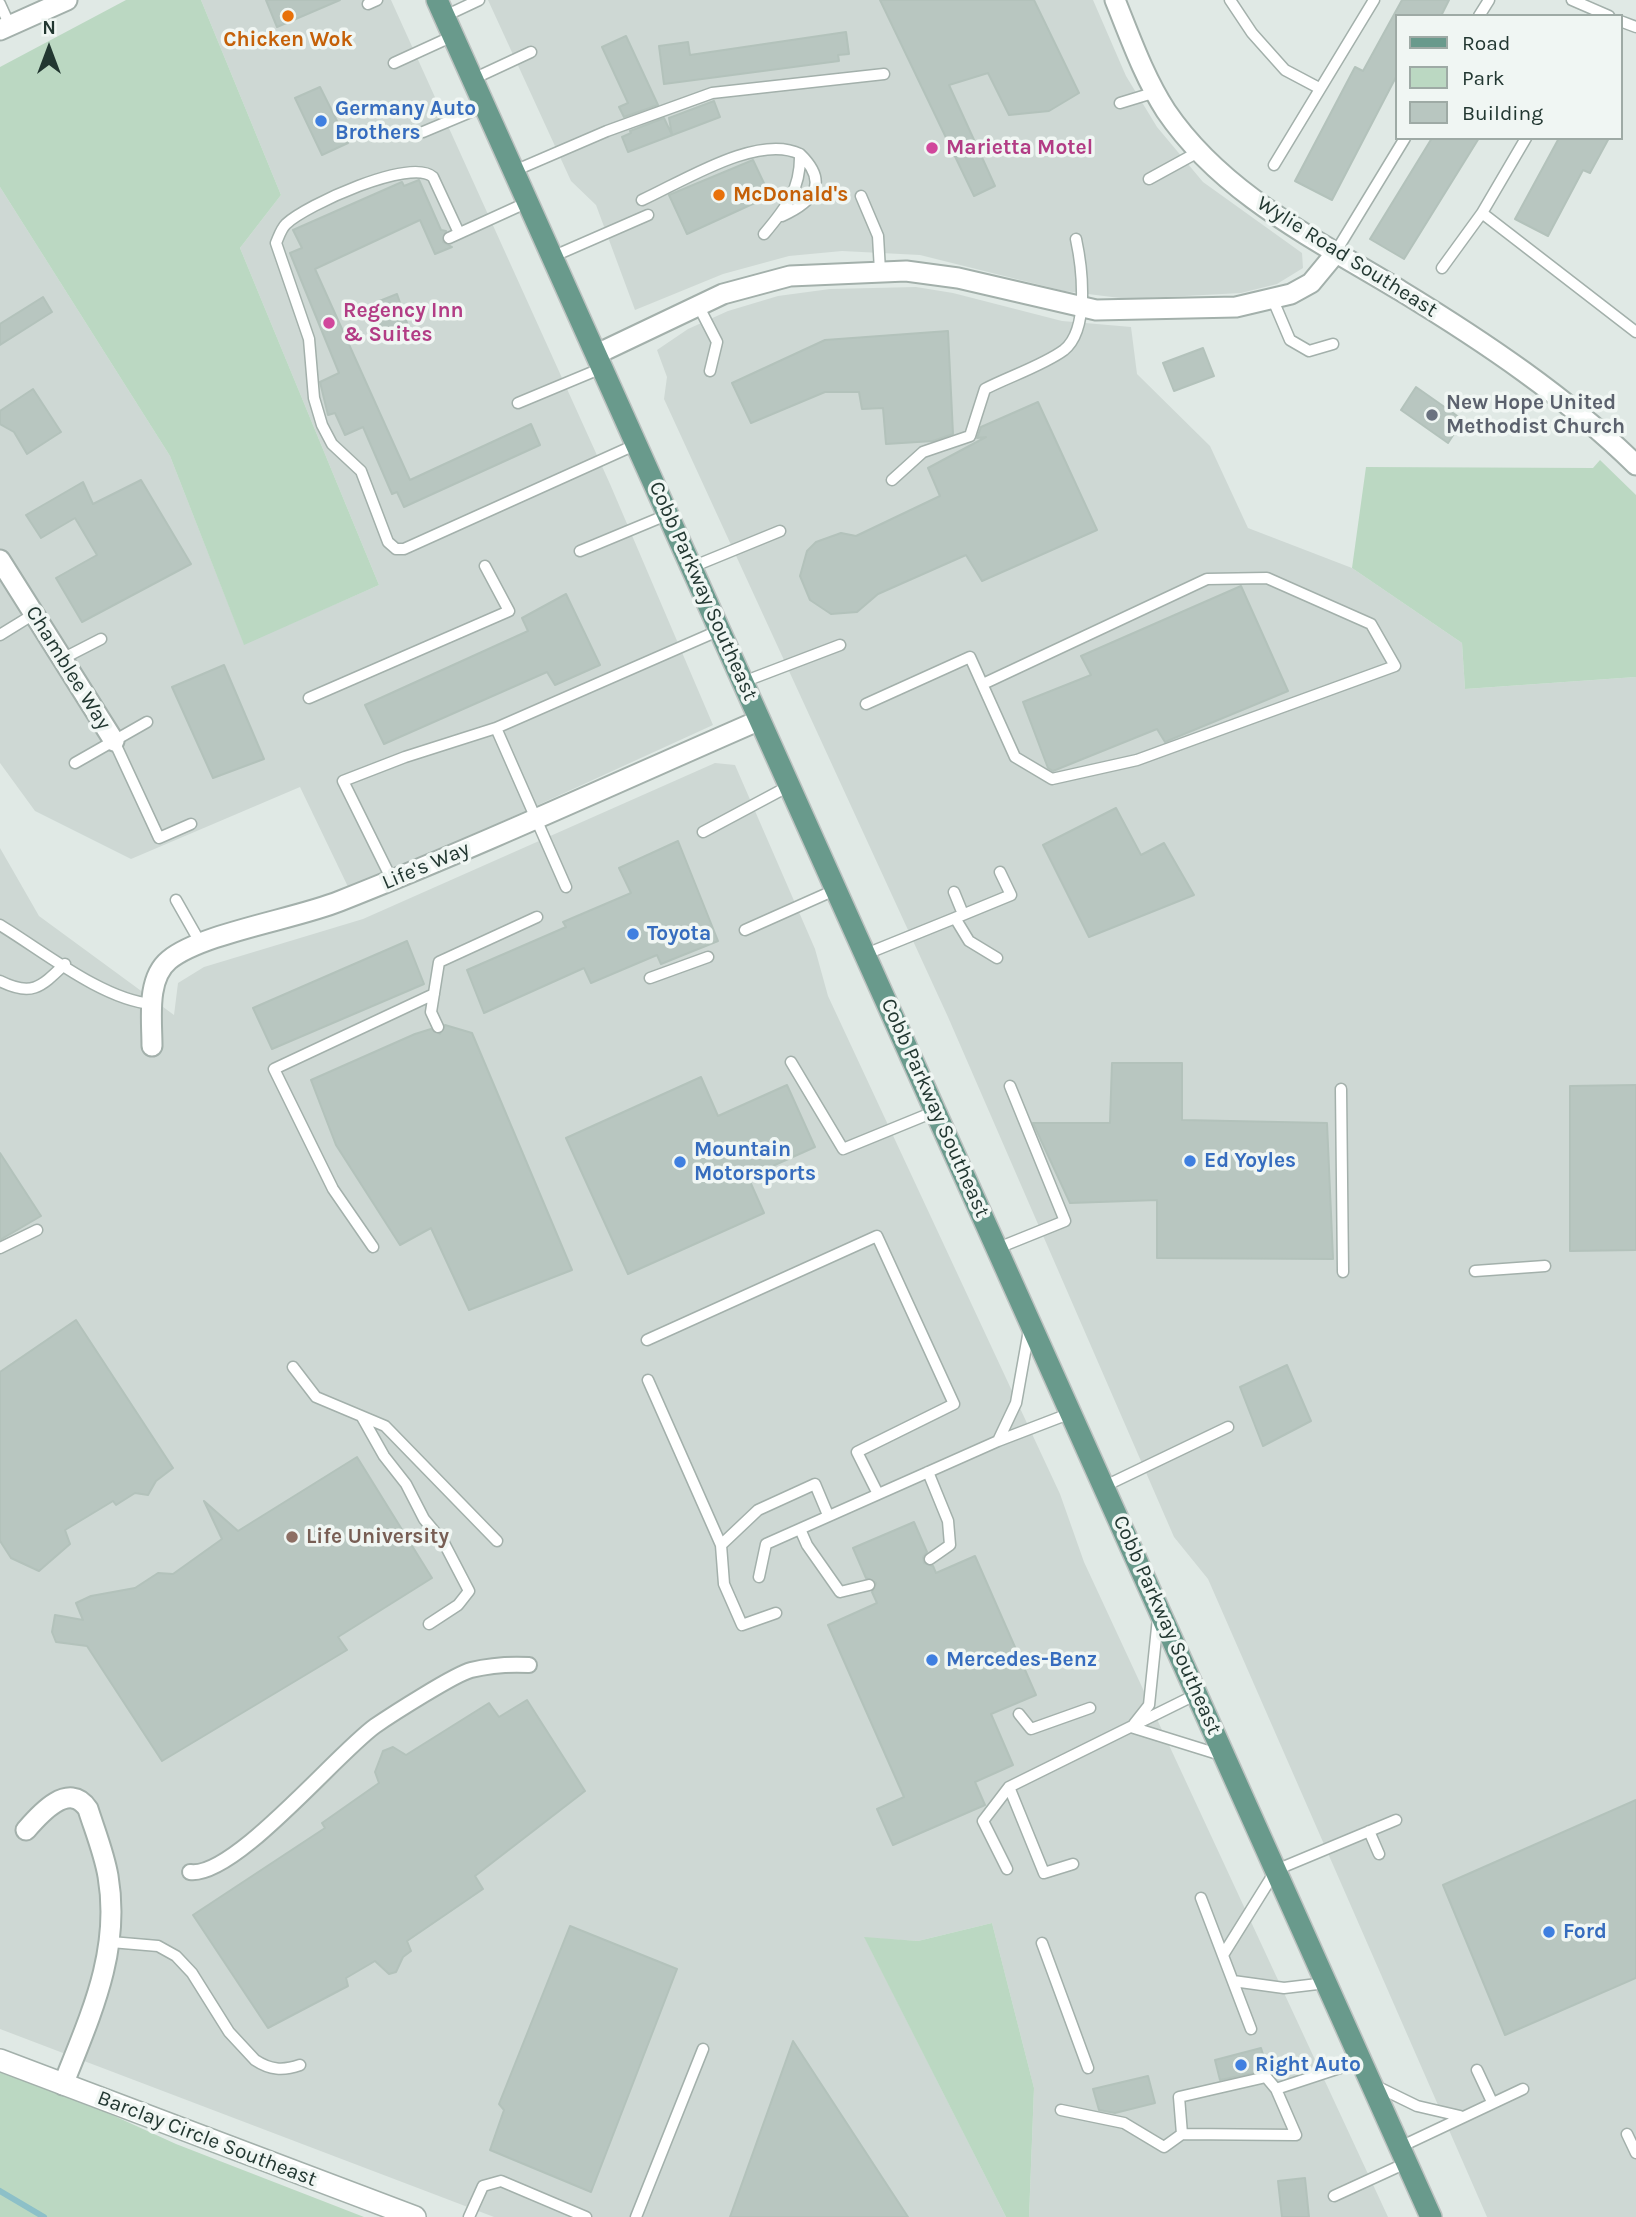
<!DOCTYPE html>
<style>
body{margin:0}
#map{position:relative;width:1636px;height:2217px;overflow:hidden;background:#e0e9e5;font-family:Karla,sans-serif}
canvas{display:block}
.legend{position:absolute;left:1395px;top:14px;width:228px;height:126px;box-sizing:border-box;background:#f0f6f3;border:2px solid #9eaaa5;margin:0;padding:9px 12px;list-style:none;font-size:21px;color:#223731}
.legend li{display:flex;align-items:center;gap:14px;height:35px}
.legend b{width:35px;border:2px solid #9eaaa5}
.north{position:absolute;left:14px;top:14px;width:70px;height:70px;-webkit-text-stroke:5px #f0f6f3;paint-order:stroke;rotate:0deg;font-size:19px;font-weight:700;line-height:28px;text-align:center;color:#223731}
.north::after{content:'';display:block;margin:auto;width:24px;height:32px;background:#223731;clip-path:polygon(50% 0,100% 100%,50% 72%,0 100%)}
</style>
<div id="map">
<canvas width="1636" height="2217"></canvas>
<ul class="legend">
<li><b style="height:9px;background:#699a8c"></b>Road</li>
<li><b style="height:19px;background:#bbd8c2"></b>Park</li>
<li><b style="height:19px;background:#b8c6c0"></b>Building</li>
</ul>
<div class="north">N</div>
</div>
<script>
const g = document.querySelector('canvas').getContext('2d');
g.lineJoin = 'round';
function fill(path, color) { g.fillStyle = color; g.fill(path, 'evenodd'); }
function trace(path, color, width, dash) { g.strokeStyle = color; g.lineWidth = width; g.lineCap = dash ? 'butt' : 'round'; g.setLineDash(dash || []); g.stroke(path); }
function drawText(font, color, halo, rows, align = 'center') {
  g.font = font + ' Karla,sans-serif'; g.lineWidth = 7; g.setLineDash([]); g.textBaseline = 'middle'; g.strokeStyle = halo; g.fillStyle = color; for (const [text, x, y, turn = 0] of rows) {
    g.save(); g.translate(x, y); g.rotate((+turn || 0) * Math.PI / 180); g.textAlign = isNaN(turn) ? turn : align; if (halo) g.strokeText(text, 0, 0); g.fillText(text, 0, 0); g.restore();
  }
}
const built = new Path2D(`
 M201,0H391L610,484L713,725L350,891L300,787L131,859L35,811L0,763V187L170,456L244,644L379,585L240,248L281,195Z
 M488,0H1093L1126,76L1157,127L1203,182L1302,253L1303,268L1277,284L1241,293L1128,299L1064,291L920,255L842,251L789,256L723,274L635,310L596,205L571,181Z
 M916,287L953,293L1062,321L1131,327L1137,374L1210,446L1248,528L1352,568L1462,643L1465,689L1636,677V2217H1487L1208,1579L1174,1537L948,1017L664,399L667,377L657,350L688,329L728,311L778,296L830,289Z
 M715,763L735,765L815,949L828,996L1060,1494L1084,1562L1388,2217H1029L1034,2088L992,1923L918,1941L865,1938L1006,2217H494L0,2029V848L39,916L174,1015L178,983L204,967L363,919Z`);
const green = new Path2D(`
 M126,0H201L281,195L240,248L379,585L244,645L170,456L0,187V67Z
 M1600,460L1636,495V677L1465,689L1462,643L1352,568L1366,467L1593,468Z
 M992,1923L1034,2088L1029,2217H1006L864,1937L918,1941Z
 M0,2064L176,2144L364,2217H0Z`);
const stream = new Path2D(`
 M0,2191L44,2217`);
const building = new Path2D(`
 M266,0H340L277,27Z
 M880,0H1034L1079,93L1049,111L1009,115L988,73L949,85L995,186L974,196Z
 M1402,0H1449L1441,16H1396V77L1332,200L1295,181L1355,67L1363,71Z
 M846,32L849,54L838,55L839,61L664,84L659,46L688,42L690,55Z
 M626,36L658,105L624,117L619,107L628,103L602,47Z
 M320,87L348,143L322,155L295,98Z
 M714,101L720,117L628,152L622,137L631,133L630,131L664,118L672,135L669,118Z
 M1432,138H1479L1404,259L1370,239Z
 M1559,138H1609L1590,173L1583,170L1548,236L1515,219Z
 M753,160L770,196L687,234L669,195Z
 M419,180L441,230L446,231L443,242L452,247L435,254L420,220L315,269L410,480L531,424L540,445L404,507L397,492L392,494L363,427L345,435L335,413L328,415L320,382L339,373L290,253L302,248L293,230L402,182L404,186Z
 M397,294L407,323L382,332L372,304Z
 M43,297L52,312L0,345V324Z
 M948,331L953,434L933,441L886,444L883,408L862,409L859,392H825L751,423L732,383L825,340Z
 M1203,348L1214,376L1174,391L1163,363Z
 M1416,387L1463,420L1448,443L1401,410Z
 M33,389L61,432L27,454L14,432L0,424V411Z
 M1038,402L1097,530L982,581L966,555L878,594L857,612L831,614L810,600L800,576L807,551L816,542L841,533L856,536L940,496L928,468L986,437L977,438L981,427Z
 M141,480L191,564L82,622L56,578L97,555L75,518L41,538L26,515L83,482L93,504Z
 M1241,586L1288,691L1165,742L1157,729L1053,771L1048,768L1023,702L1091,675L1081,656Z
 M566,594L600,665L555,685L547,672L384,744L365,705L528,631L522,618Z
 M224,665L264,759L213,778L172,687Z
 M1116,808L1141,855L1164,843L1194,895L1089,937L1043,845Z
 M678,841L718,941L661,964L657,955L591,983L584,968L484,1013L467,970L566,927L563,922L631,893L619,868Z
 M407,941L424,984L272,1049L253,1008Z
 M445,1025L472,1033L572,1270L469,1310L431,1228L400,1245L336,1145L311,1080L415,1034L431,1029L440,1034Z
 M1112,1063H1182V1120L1327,1123L1333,1259L1157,1258V1200L1070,1203L1033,1123H1110Z
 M701,1077L718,1116L787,1085L815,1147L748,1177L764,1213L628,1274L566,1138Z
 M1636,1085V1250L1570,1251V1086Z
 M0,1153L41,1216L0,1240Z
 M76,1320L173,1468L156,1481L148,1495L135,1493L116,1505L113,1501L65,1530L70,1544L39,1571L11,1558L0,1541V1372Z
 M1287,1365L1311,1421L1263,1446L1240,1387Z
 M357,1457L432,1578L338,1637L347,1650L162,1761L87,1646L56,1642L52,1632L55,1615L83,1620L76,1603L91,1596L135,1588L158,1573L173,1574L222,1539L204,1501L238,1531Z
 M914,1522L927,1552L923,1557L924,1563L933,1566L936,1573L975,1556L1036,1695L991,1714L1013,1765L975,1782L985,1805L893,1845L877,1809L904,1797L828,1625L877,1603L872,1592L876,1583L866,1578L853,1548Z
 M527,1700L585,1791L475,1876L483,1889L407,1941L411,1951L403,1957L396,1972L389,1974L375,1961L346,1978L348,1986L268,2028L193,1915L325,1828L322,1823L379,1783L375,1772L383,1751L393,1747L406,1755L489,1703L499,1717Z
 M1636,1800V1978L1505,2035L1443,1885Z
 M570,1926L677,1969L591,2192L490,2150L504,2110L499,2104Z
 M793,2041L908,2217H730Z
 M1261,2048L1268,2070L1220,2080L1215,2060Z
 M1148,2076L1155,2103L1115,2113L1099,2110L1093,2089Z
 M1305,2178L1309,2217H1282L1278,2181Z`);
const service = new Path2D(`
 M1230,0L1252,33L1285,70L1319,88
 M1572,0L1609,16
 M0,4L10,26
 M368,4L377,0
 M445,16L479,0
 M1479,16L1489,0
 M1620,21L1636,27
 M394,63L453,36
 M473,79L531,52
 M1120,103L1156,92
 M423,132L485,106
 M1526,138L1482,213L1636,332
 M1274,165L1374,0
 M514,171L607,131L712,93L884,74
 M1149,179L1200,151
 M861,196L878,236L880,271
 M642,200C682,182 758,133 800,154C801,189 786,208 764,234
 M782,216C813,202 830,183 800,154
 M459,233L433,177C411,157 306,205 286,224C281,229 279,236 276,243L309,339L314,398L322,425L332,444L361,471L388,542L396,549H404L637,444
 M449,238L528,202
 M1335,253L1405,138
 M554,256L648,215
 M1442,268L1482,213
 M1273,300L1290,340L1309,351L1333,344
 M698,305L717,342L710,371
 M518,403L602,368
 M892,480L923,452L970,436L985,389C1008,377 1044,365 1064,350C1090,329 1082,267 1076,239
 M580,551L669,514
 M692,567L780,531
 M0,635L34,614
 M62,659L101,639
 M743,682L840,645
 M309,698L509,611L485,566
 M866,704L970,657L1015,757L1052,779L1137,760L1395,666L1371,624L1267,578L1207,579L983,684
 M496,728L720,630
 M114,741L159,838L191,824
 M75,763L147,722
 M703,832L789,786
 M392,880L343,781L405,757L496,728L566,887
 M954,892L963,914
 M176,900L201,944
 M955,918L1011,895L1000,872
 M0,925C43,951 103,1000 152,1004
 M745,930L837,889
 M866,954L955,918L969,941L997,958
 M650,978L708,957
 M0,981C32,997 41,987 65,964
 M438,1027L431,1012L439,962L537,917
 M791,1062L843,1149L936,1111
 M1341,1089L1343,1272
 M373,1247L333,1189L274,1069L434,994
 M0,1248L37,1230
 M998,1248L1065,1221L1010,1086
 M1475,1271L1545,1266
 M647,1340L877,1236L954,1404L857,1452L878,1494
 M293,1367L316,1397L385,1426L497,1541
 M648,1380L721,1545L724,1584L742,1625L776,1613
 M362,1417L384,1456L406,1484L424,1519L444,1543L469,1591L458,1605L429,1624
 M998,1441L1016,1403L1029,1330
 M928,1472L948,1521L950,1545L930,1559
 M1105,1486L1228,1427
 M800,1529L807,1545L840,1592L869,1585
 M721,1545L758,1510L815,1484L828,1515
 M759,1577L766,1544L998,1441L1071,1413
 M1019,1714L1031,1729L1090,1708
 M1134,1724L1149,1705L1158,1618
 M1131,1727L1221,1755
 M1009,1787L1044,1873L1073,1864
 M1369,1831L1379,1854
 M1007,1869L983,1821L1009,1787L1197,1694
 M1201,1898L1251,2029
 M111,1942L158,1946L176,1956L192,1973L229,2032L255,2060C270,2070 283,2071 300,2065
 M1042,1943L1088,2068
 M1223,1955L1276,1870L1396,1820
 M1233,1981L1284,1988L1326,1983
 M1477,2070L1492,2102
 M1376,2086L1417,2106L1460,2116
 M1276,2089L1361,2061
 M1061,2110L1124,2123L1164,2147L1182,2134L1179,2097L1266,2077L1276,2089L1296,2135L1182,2134
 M1627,2134L1636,2153
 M1400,2147L1523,2089
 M1334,2196L1406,2163
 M469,2217L483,2186L501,2181L586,2217
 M636,2217L703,2049`);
const pedestrian = new Path2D(`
 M190,1872C234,1878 336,1754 375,1726C391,1715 455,1674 471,1670C491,1665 510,1664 529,1665`);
const minor = new Path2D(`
 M1115,0C1130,37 1144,77 1166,111C1223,195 1317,240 1401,291C1483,341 1568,398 1636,465
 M0,30L67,0
 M597,354L723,294L790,276L906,271L958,278L1096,310L1236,307L1291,294L1311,283L1335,254
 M0,560L114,741
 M152,1046C152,1019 146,979 169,960C202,933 296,919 340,901C482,845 620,781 760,720
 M26,1830C39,1815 69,1780 88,1809C95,1831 104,1853 108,1876C121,1952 90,2016 63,2085`);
const tertiary = new Path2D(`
 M0,2060L415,2217`);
const primary = new Path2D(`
 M437,0L1431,2217`);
const markers = [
 [288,16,7,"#e8710a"],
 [321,121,7,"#3f7fe0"],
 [932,148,7,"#d1479c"],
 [719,195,7,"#e8710a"],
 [329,323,7,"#d1479c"],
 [1432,415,7,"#6b7280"],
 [633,934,7,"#3f7fe0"],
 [1190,1161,7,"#3f7fe0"],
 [680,1162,7,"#3f7fe0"],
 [292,1537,7,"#8d6e63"],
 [932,1660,7,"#3f7fe0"],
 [1549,1932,7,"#3f7fe0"],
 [1241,2065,7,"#3f7fe0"]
];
const foodNames = [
 ["Chicken Wok",288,40],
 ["McDonald's",733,195,"left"]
];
const shopNames = [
 ["Germany Auto",335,109],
 ["Brothers",335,133],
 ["Toyota",647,934],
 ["Mountain",694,1150],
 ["Motorsports",694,1174],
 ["Ed Yoyles",1204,1161],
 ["Mercedes-Benz",946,1660],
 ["Ford",1563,1932],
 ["Right Auto",1255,2065]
];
const hotelNames = [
 ["Marietta Motel",946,148],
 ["Regency Inn",343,311],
 ["& Suites",343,335]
];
const streetNames = [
 ["Wylie Road Southeast",1347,257,32],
 ["Cobb Parkway Southeast",703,591,66],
 ["Chamblee Way",68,668,58],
 ["Life's Way",426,866,-23],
 ["Cobb Parkway Southeast",935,1108,66],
 ["Cobb Parkway Southeast",1167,1625,66],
 ["Barclay Circle Southeast",207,2139,21]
];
const worshipNames = [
 ["New Hope United",1446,403],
 ["Methodist Church",1446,427]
];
const educationNames = [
 ["Life University",306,1537]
];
fill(built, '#ced8d4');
fill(green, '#bbd8c2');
trace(stream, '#8dc0c8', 6);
fill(building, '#b8c6c0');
trace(building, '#b3c2bb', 2);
trace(service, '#a3b0ab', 13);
trace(pedestrian, '#a3b0ab', 18);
trace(minor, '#a3b0ab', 23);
trace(tertiary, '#a3b0ab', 24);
trace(primary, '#bdc3c1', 24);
trace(service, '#fff', 10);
trace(pedestrian, '#fff', 14);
trace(minor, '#fff', 19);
trace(tertiary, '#fff', 21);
trace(primary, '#699a8c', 21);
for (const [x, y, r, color] of markers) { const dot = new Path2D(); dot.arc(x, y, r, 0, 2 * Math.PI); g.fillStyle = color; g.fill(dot); trace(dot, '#f0f6f3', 2.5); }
drawText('bold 21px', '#c56008', '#f0f6f3', foodNames);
drawText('bold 21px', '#366cbe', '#f0f6f3', shopNames, 'left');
drawText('bold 21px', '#b23c85', '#f0f6f3', hotelNames, 'left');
drawText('21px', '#223731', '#f0f6f3', streetNames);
drawText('bold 21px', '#5b616d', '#f0f6f3', worshipNames, 'left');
drawText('bold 21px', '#785e54', '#f0f6f3', educationNames, 'left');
</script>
